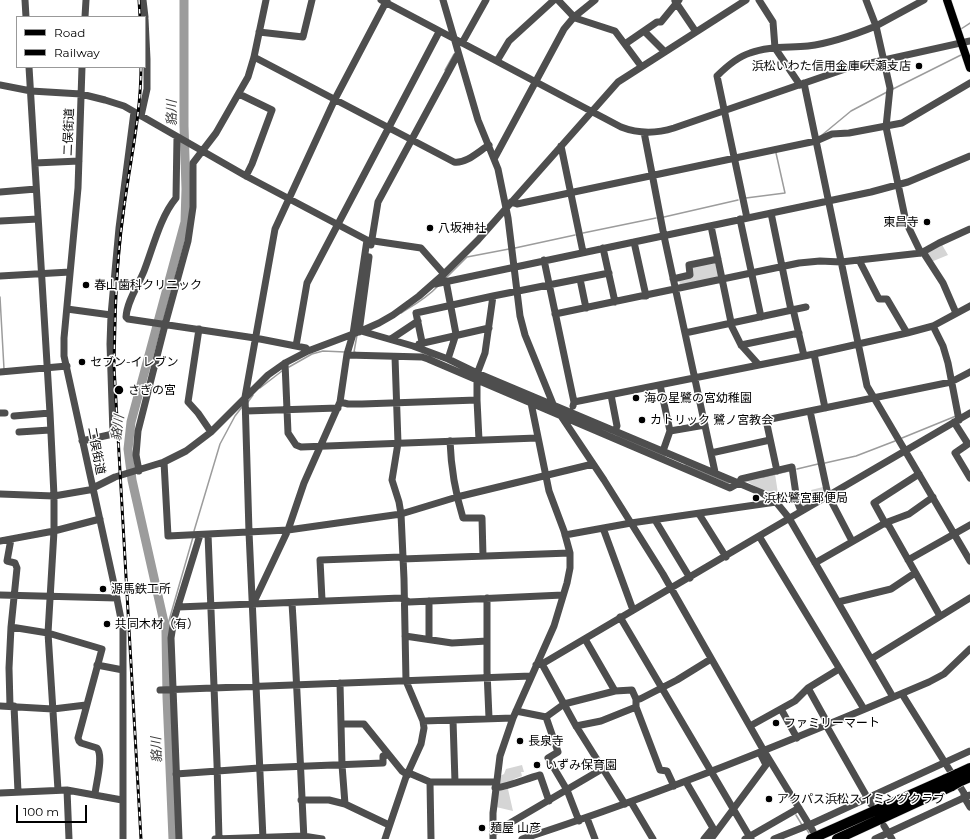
<!DOCTYPE html>
<meta charset="utf-8">
<style>
body{margin:0}
#map{position:relative;width:970px;height:839px;overflow:hidden;background:#fff;font-family:Montserrat,sans-serif}
canvas{display:block}
.legend{position:absolute;left:16px;top:16px;width:130px;height:52px;box-sizing:border-box;background:#fff;border:1px solid #999;margin:0;padding:5px 7px;list-style:none;font-size:12px;color:#000}
.legend li{display:flex;align-items:center;gap:8px;height:20px}
.legend b{width:20px;border:1px solid #999}
.scale{position:absolute;left:16px;top:805px;width:71px;height:18px;box-sizing:border-box;border:2px solid #000;border-top:0;padding-left:5px;font-size:12px;line-height:14px;white-space:nowrap;color:#000;-webkit-text-stroke:3px #fff;paint-order:stroke}
</style>
<div id="map">
<canvas width="970" height="839"></canvas>
<ul class="legend">
<li><b style="height:5px;background:#000"></b>Road</li>
<li><b style="height:5px;background:#000"></b>Railway</li>
</ul>
<div class="scale">100 m</div>
</div>
<script>
const g = document.querySelector('canvas').getContext('2d');
g.lineJoin = 'round';
function fill(path, color) { g.fillStyle = color; g.fill(path, 'evenodd'); }
function trace(path, color, width, dash) { g.strokeStyle = color; g.lineWidth = width; g.lineCap = dash ? 'butt' : 'round'; g.setLineDash(dash || []); g.stroke(path); }
function drawText(font, color, halo, rows, align = 'center') {
  g.font = font + ' Montserrat,"Noto Sans JP",sans-serif'; g.lineWidth = 3; g.setLineDash([]); g.textBaseline = 'middle'; g.strokeStyle = halo; g.fillStyle = color; for (const [text, x, y, turn = 0] of rows) {
    g.save(); g.translate(x, y); g.rotate((+turn || 0) * Math.PI / 180); g.textAlign = isNaN(turn) ? turn : align; if (halo) g.strokeText(text, 0, 0); g.fillText(text, 0, 0); g.restore();
  }
}
const green = new Path2D(`
 M941,243L948,255L931,262L927,252Z
 M715,262L719,277L680,285L679,280L691,267Z
 M775,474L779,500L746,481Z
 M823,487L825,494L803,507L801,495L812,493L811,490Z
 M522,765L524,772H521L522,776L514,779L511,784L498,785L500,776L504,774L506,769Z
 M508,789L513,811L496,807L498,791Z`);
const stream = new Path2D(`
 M961,29L970,23
 M445,70L454,54
 M893,89L961,55
 M822,135L851,111L887,92
 M746,198L785,193L776,153
 M664,217L738,200
 M583,233L656,218
 M515,248L575,235
 M446,278L467,257L509,249
 M0,297L4,369
 M401,313C414,305 427,298 438,286
 M355,352H354L357,335
 M289,367L312,354L323,351L345,352
 M260,388L282,371
 M248,402L253,395
 M617,436L665,456
 M902,438L956,416
 M825,463L856,456L895,441
 M685,465L729,483
 M797,469L818,464
 M763,477L789,471
 M194,531L220,444L235,416L242,407
 M166,631L193,537
 M796,815L802,825
 M807,830L809,833`);
const river = new Path2D(`
 M173,839L167,697L166,631L132,480L128,449L131,422L185,222L186,189L184,126V0`);
const minor = new Path2D(`
 M25,0L26,17
 M143,0L145,17
 M381,0L621,127C639,134 655,134 674,128L848,68L970,41
 M443,0L478,120L498,169L508,218L520,316L525,335L553,404L604,480L663,574L764,751L813,831
 M558,0L575,18L615,31L641,66
 M759,0L773,22L775,48L800,85
 M866,0L876,26L924,0
 M675,1L696,32
 M85,17L86,0
 M644,31L664,51
 M259,32L303,37L312,0
 M462,43L486,0
 M625,44L657,22H661L679,0
 M254,57L454,162C466,164 479,151 489,145
 M497,61L509,41L554,0
 M29,67L50,413L54,496V531L48,633L58,790
 M82,67L78,188L64,338V356L114,584L123,629V839
 M804,83L867,386L970,561
 M0,85L31,91L81,94L105,100L124,106L246,176L367,240L421,248L444,274
 M239,94L272,110L252,164L246,176
 M141,116L147,89V59L145,19
 M644,132L664,236L715,472
 M177,137L176,198C160,217 153,248 144,271C138,286 127,301 126,317L128,319L255,338L306,348L308,351
 M561,146L583,252
 M494,159L564,29L574,17L595,0
 M35,163L79,161
 M0,192L36,189
 M511,202L517,204L816,141L832,134L849,133L902,123L970,83
 M771,213L791,310
 M747,218L717,76C726,67 737,57 750,53C768,46 789,48 808,46C832,43 854,35 876,26L890,88L886,127L906,222L921,253
 M740,219L761,317
 M0,221L38,219
 M711,226L732,327L741,345L759,365
 M634,242L646,296
 M371,245L378,202L458,54
 M603,248L615,302
 M923,252L943,283L956,313
 M544,260L574,402L573,406
 M859,260L879,299H887L907,333
 M0,276L70,272
 M580,279L586,308
 M673,279L690,275L689,265L718,259
 M446,281L456,334L448,359
 M435,284L871,192L908,182L970,156
 M67,309L111,315L110,344L113,434L82,441
 M793,309L804,356
 M555,314L799,263L820,261L841,262L921,253L939,243L970,229
 M111,315L119,228L134,112
 M933,326L943,346L948,363L959,420
 M199,329L188,402L198,413L211,432
 M361,331L413,346L448,359L477,373L762,493L776,502L789,518L893,697
 M359,332L369,257
 M685,333L806,307
 M391,339L418,321
 M422,342L416,313L493,296L609,273
 M419,344L489,328
 M741,345L799,333
 M296,346L307,283L439,32
 M814,354L825,408
 M347,355L422,357L428,359L730,488L739,483L741,479L792,467L797,501L801,511
 M285,363L288,433L296,445L301,447L537,438
 M0,372L67,366
 M660,385L670,431L663,451
 M611,395L617,426L615,431
 M477,400V374L485,353L493,296
 M340,402L348,404H362L477,400L479,440
 M574,402L814,354L907,333L933,326L970,306
 M246,411L338,408
 M810,411L828,495L852,541
 M0,413H5
 M14,416L50,413
 M954,422L968,444L955,453L970,478
 M670,431L705,425
 M19,432L50,430
 M450,441C451,468 455,492 463,518H482L483,556
 M711,453L770,440
 M164,462L168,536L208,534L217,763L219,839
 M139,471L136,455L138,431L165,325L188,241L193,207V163L216,133L248,77L254,57L266,0
 M777,471L766,420L951,382L970,372
 M919,474L874,503L885,523L889,526L940,616
 M0,494L54,496L89,490L115,477L164,462L186,451L211,432L268,375L285,363L308,351L361,331L379,323L393,315L419,296L444,274L478,240L618,82L746,0
 M699,514L726,557
 M655,520L690,578
 M603,528L633,610
 M208,534L288,530L401,514L457,497L593,464
 M565,535L631,523L776,502
 M759,536L970,413
 M0,541L54,531L100,519
 M908,560L970,525
 M815,563L885,523L909,514L933,497
 M0,595L117,598
 M487,598V671L489,718
 M322,600L320,560L401,557L402,559L570,553
 M429,601V638
 M838,602L891,589L915,573
 M292,603C297,681 300,760 304,839
 M253,604L288,530L304,483L340,402L347,354L353,334L367,240
 M178,607L401,598L409,602L563,595
 M620,617L751,839
 M11,627L48,633L102,649L78,738L79,741L81,743L97,748C104,756 96,783 95,794
 M405,636L452,643L487,641
 M585,639L615,691
 M871,659L970,598
 M542,664L576,726L625,804
 M97,665L123,670
 M536,665L542,664L759,536L864,709
 M340,683L342,765L345,804
 M808,688L828,724
 M160,690L531,676
 M902,694L964,793V797L970,807
 M636,699H640L677,680L711,659
 M0,706L53,709L86,705
 M10,706L9,668L11,627L17,568L15,563L7,561L11,539
 M14,706L18,792
 M781,709L797,738
 M516,711L546,717L564,704L615,691L632,690L636,699V707L660,770L667,771L674,786
 M546,717L558,752L548,758L567,790L579,821
 M453,720L455,782
 M423,721L513,718
 M341,724H364L402,771L408,775
 M826,725L871,804
 M576,726L601,721L636,707
 M750,726L795,701L808,688L839,669
 M409,773L430,782H496
 M176,774L259,768L383,763V756L388,755
 M430,782L431,839
 M686,782L713,828L704,839
 M495,788C511,786 525,779 540,775L549,801
 M67,790L69,839
 M0,793L67,790L122,800
 M301,800H329L345,804L389,825
 M631,802L653,839
 M587,818L595,839
 M884,826L892,839
 M493,833L602,769
 M179,839L171,638L174,619L200,535
 M215,839L303,836L322,839
 M263,839L249,532L245,397L275,229L335,99L387,0
 M385,839L406,777L421,744L424,728L423,721L406,681L404,579L401,514L399,502L392,480L398,443L395,357
 M493,839V813L500,756L513,718L554,626L567,583L570,568V553L564,531L549,491L530,398
 M522,839C661,794 795,739 929,682L944,674L970,649
 M711,839L766,765L760,753
 M745,839L799,808
 M774,839L809,825L970,751
 M875,839L970,795`);
const major = new Path2D(`
 M947,0L970,68`);
const highway = new Path2D(`
 M957,774L970,768
 M961,781L970,777
 M811,839L946,779
 M837,839L952,786`);
const rail = new Path2D(`
 M139,0L140,17
 M141,67C141,116 129,166 123,215C116,265 115,316 114,366L141,839`);
const highwayBridge = new Path2D(`
 M946,779L957,774
 M952,786L961,781`);
const markers = [
 [919,66,4,"#000"],
 [927,222,4,"#000"],
 [430,228,4,"#000"],
 [86,285,4,"#000"],
 [82,362,4,"#000"],
 [119,390,5,"#000"],
 [636,398,4,"#000"],
 [642,420,4,"#000"],
 [756,498,4,"#000"],
 [103,589,4,"#000"],
 [107,624,4,"#000"],
 [776,723,4,"#000"],
 [520,741,4,"#000"],
 [537,765,4,"#000"],
 [769,799,4,"#000"],
 [482,828,4,"#000"]
];
const poiNames = [
 ["浜松いわた信用金庫 大瀬支店",911,66,"right"],
 ["東昌寺",919,222,"right"],
 ["八坂神社",438,228],
 ["春山歯科クリニック",94,285],
 ["セブン-イレブン",90,362],
 ["さぎの宮",128,390],
 ["海の星鷺の宮幼稚園",644,398],
 ["カトリック 鷺ノ宮教会",650,420],
 ["浜松鷺宮郵便局",764,498],
 ["源馬鉄工所",111,589],
 ["共同木材（有）",115,624],
 ["ファミリーマート",784,723],
 ["長泉寺",528,741],
 ["いずみ保育園",545,765],
 ["アクパス浜松スイミングクラブ",777,799],
 ["麺屋 山彦",490,828]
];
const streetNames = [
 ["二俣街道",69,132,-88],
 ["二俣街道",96,451,79]
];
const waterNames = [
 ["貉川",172,113,-90],
 ["貉川",118,428,-82],
 ["貉川",157,750,-92]
];
fill(green, '#d5d5d5');
trace(stream, '#9c9c9c', 1.5);
trace(river, '#9c9c9c', 9);
trace(major, '#dbdbdb', 9);
trace(highway, '#dbdbdb', 11);
trace(minor, '#4e4e4e', 7);
trace(major, '#000', 8);
trace(highway, '#000', 10);
trace(rail, '#000', 3);
trace(rail, '#fff', 1.5, [4.5]);
trace(highwayBridge, '#dbdbdb', 11, []);
trace(highwayBridge, '#000', 10);
for (const [x, y, r, color] of markers) { const dot = new Path2D(); dot.arc(x, y, r, 0, 2 * Math.PI); g.fillStyle = color; g.fill(dot); trace(dot, '#fff', 1.5); }
drawText('12px', '#000', '#fff', poiNames, 'left');
drawText('12px', '#000', '#fff', streetNames);
drawText('italic 13px', '#3d3d3d', '#fff', waterNames);
</script>
